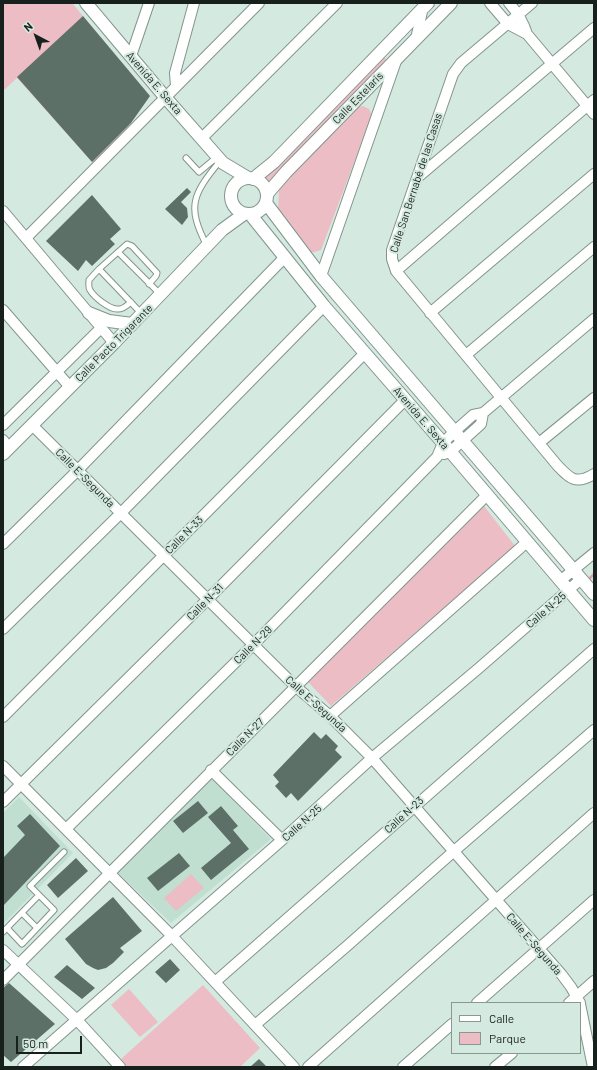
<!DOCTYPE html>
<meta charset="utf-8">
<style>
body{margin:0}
#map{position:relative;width:597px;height:1070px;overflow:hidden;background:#d4e9df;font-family:Barlow,sans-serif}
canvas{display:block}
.frame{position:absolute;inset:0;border:4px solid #18201d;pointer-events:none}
.legend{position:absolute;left:451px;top:1002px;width:130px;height:52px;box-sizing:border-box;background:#d4e9df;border:1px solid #899991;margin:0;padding:5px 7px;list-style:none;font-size:12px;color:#18201d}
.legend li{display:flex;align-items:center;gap:8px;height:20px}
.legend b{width:20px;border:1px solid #899991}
.north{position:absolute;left:16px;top:16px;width:40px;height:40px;-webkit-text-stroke:3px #d4e9df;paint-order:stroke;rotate:319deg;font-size:11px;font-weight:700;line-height:16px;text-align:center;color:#18201d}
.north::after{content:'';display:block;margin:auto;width:14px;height:18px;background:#18201d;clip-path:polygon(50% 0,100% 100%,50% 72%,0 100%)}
.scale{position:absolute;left:16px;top:1036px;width:66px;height:18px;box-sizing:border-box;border:2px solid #18201d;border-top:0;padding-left:5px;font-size:12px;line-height:14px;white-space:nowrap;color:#18201d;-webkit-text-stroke:3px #d4e9df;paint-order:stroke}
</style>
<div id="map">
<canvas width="597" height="1070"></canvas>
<div class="frame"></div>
<ul class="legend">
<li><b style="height:5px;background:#fff"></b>Calle</li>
<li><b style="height:11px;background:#ecbdc4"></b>Parque</li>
</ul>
<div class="north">N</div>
<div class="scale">50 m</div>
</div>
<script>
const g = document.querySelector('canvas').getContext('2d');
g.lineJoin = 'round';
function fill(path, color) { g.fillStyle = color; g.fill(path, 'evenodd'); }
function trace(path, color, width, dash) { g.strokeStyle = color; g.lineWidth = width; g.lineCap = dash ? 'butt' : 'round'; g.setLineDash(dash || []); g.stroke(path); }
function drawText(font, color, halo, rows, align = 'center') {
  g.font = font + ' Barlow,sans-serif'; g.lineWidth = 4; g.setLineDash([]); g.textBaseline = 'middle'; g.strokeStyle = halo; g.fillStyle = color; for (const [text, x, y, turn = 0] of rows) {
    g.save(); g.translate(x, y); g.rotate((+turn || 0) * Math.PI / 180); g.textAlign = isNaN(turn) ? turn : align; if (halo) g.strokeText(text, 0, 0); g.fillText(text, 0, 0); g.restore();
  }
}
const built = new Path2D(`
 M211,778L271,839L171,923L116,871Z
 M19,797L73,853L3,924V813Z`);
const green = new Path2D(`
 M3,3H72L150,96L128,126L93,163L17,78L3,91Z
 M384,57L389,63L267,183L263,178Z
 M363,106L369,109L372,115L321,250L311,253L278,211L279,191L283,183L358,107Z
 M484,506L515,546L331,706L308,682Z
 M191,874L204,888L176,911L164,898Z
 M203,985L260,1048L240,1067H127L121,1059Z
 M129,989L158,1022L140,1037L111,1005Z`);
const stream = new Path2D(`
 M590,578L594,574`);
const building = new Path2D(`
 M83,16L150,96L131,123L92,162L17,77Z
 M187,188L191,192L181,202L187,208L188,217L182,225L165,209Z
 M92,195L121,229L110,239L115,244L92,266L86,260L78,271L46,241Z
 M314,732L321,739L326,734L338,746L335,750L342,757L298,801L291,793L286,798L275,786L279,782L273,775Z
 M198,801L208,813L183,833L173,821Z
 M221,806L238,826L233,830L249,849L211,880L201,868L231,843L208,817Z
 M30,814L60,846L3,906V858L25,835L17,826Z
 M179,853L190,866L158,891L147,878Z
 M76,858L88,871L58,898L47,885Z
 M113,897L142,931L120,948L124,952L113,963L106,968L98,970L93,968L86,964L65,939Z
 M170,959L180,970L166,983L155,972Z
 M67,965L95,988L82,999L54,977Z
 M9,983L55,1024L11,1062L3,1055V988Z
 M259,1059L267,1067H250Z`);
const service = new Path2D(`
 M186,158L199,172L217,157
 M207,246C186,206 193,194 220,161
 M118,252L160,294
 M99,269L141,313
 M131,302C127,305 123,310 117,309C109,309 94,297 90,290C88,287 89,283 89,280L99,269L127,244L132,246L157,273L156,276L149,284
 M22,913L37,928
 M7,928L22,944L54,910L39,895
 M3,932L39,895L30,886L64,852`);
const minor = new Path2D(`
 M490,3L508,24L527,34
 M509,3C518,13 523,21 527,34L594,114
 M532,3L461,63L453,74L392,250V259L396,271L557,465C570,479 576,485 594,474
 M416,39L423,7
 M131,56L149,3
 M176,86L175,73L194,3
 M202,138L337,3
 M417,178L594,28
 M3,211L114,343
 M26,238L259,3
 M396,271L594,100
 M321,276L396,61
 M3,310L70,387
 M430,313L594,174
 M466,355L594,247
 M3,425L101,328
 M32,425L295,686L330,716L372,758L562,975L571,987L580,1003
 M3,440L9,448
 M539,443L594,398
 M444,454L450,452L481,424L483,413
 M3,544L77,471L284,258
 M560,581L594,553
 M3,629L120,514L324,306
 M330,716L527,542
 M3,717L364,354
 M3,766L172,936L294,1067
 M211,770L282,840
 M3,802L207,600L405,400
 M66,829L253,645L437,457L443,443L455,431L473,415L483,413L594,319
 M3,950L77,1020L120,1067
 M3,980L487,495
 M215,982L594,649
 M477,1003L594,900
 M569,1003L594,981
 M580,1004L593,1067
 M255,1025L347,946L453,852L594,730
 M23,1067L172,936L282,840L372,758L479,668L581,579
 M308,1067L594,813
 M403,1067L452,1024
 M495,1067L512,1053`);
const tertiary = new Path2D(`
 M86,3L165,97L223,163L248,178
 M231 196a18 18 0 1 1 36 0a18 18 0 1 1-36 0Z
 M253,179L274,162L428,3
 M267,194L286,172L451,3
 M266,203L321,276L594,594
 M250,214L324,306L443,443L594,620
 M89,313L109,321L132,324
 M3,454L114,343L222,230L244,214`);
const streetNames = [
 ["Avenida E. Sexta",154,83,49],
 ["Calle Estelaris",358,98,-46],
 ["Calle San Bernabé de las Casas",416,183,-72],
 ["Calle Pacto Trigarante",114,343,-45],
 ["Avenida E. Sexta",421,418,49],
 ["Calle E-Segunda",85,478,45],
 ["Calle N-33",184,535,-45],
 ["Calle N-31",205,602,-45],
 ["Calle N-25",546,610,-41],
 ["Calle N-29",253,645,-45],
 ["Calle E-Segunda",316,704,42],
 ["Calle N-27",245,737,-45],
 ["Calle N-23",404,815,-42],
 ["Calle N-25",302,823,-42],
 ["Calle E-Segunda",534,944,49]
];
fill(built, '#c1dfd1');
fill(green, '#ecbdc4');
trace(stream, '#e3a0ac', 2.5);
fill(building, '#5d7067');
trace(service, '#82958c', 7);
trace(minor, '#82958c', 12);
trace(tertiary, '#82958c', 14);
trace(service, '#fff', 5);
trace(minor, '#fff', 10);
trace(tertiary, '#fff', 12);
drawText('11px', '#18201d', '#d4e9df', streetNames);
</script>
